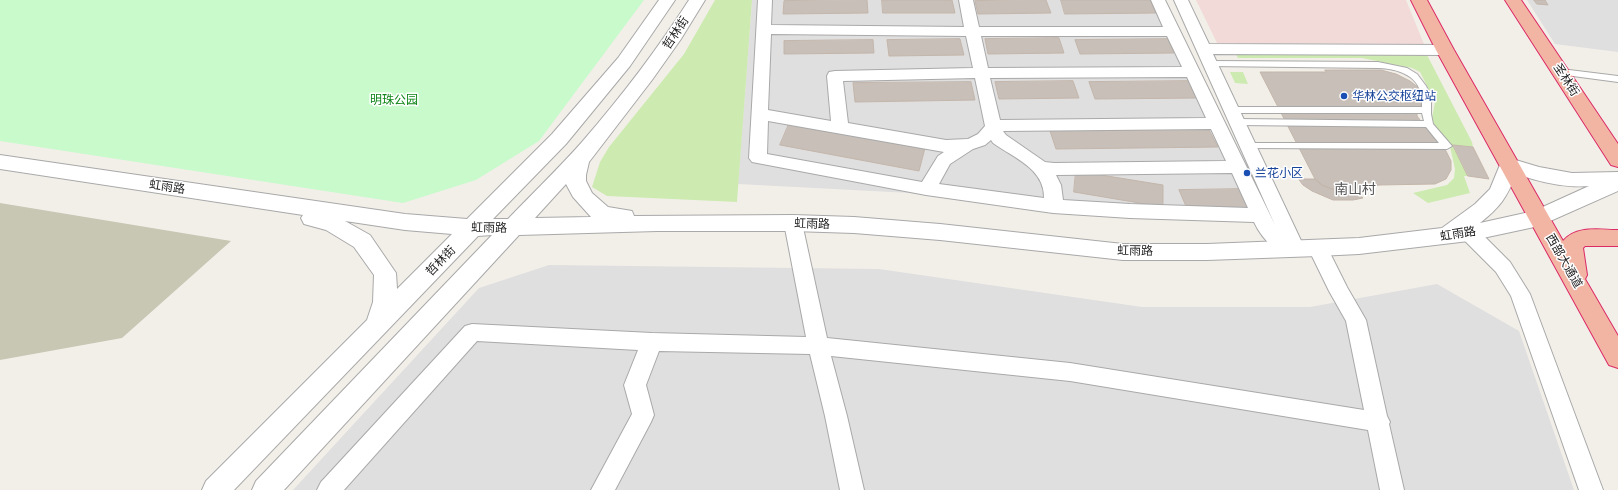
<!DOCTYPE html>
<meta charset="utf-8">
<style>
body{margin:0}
canvas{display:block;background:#f2efe9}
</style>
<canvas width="1618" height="490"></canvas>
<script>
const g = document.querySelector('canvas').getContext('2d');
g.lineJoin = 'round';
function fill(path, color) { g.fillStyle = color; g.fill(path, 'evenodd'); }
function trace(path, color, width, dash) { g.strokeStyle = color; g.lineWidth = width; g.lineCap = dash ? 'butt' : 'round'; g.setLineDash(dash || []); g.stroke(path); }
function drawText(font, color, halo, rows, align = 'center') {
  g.font = font + ' Raleway,"Noto Sans SC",sans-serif'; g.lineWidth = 3; g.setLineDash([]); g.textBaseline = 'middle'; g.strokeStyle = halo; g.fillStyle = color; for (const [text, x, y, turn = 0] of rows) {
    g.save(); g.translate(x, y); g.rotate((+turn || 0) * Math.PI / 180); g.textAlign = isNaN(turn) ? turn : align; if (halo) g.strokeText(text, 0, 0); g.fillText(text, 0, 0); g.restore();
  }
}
const residential = new Path2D(`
 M752,0H1152L1257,220L1134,219L1064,213L910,193L738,184Z
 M1527,0H1618V52L1555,44Z
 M549,265L879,269L1142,307H1310L1437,284L1519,331L1574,490H293L479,288Z`);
const commercial = new Path2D(`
 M1196,0H1406L1424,44L1217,43Z`);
const construction = new Path2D(`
 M0,203L231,241L122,338L0,360Z`);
const grass = new Path2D(`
 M715,0H752L737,202L607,196L592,187L600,162L609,147L684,54Z
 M1235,52L1426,53L1472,142L1473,147L1453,145L1468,176H1464L1470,193L1428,203L1413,193L1447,185L1454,178L1455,169L1449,142L1435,127L1432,118L1435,102L1420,72L1412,68L1362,58H1238Z
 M1230,72H1243L1248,84L1235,83Z`);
const park = new Path2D(`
 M0,0H644L539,141L476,180L403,203L0,141Z`);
const building = new Path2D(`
 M867,0L868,13L783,14L784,1Z
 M882,0H952L955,13H883Z
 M1046,0L1051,13L978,14L975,1Z
 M1061,0H1150L1156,13L1065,14Z
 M1534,0H1545L1548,5L1537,4Z
 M1059,38L1064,53L988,54L985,39Z
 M960,39L964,55L889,56L887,40Z
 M1168,39L1174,53L1080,54L1075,40Z
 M873,40L874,53L784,54V41Z
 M1325,70H1381L1396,74L1410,81L1419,88L1424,100L1417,112V116L1432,136L1446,151L1451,161V170L1446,179L1435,184L1379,185L1345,191L1332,189L1322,185L1315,179L1260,72H1326Z
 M1073,81L1079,98L999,99L995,82Z
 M1189,81L1198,98L1095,99L1089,82Z
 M971,82L975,100L855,102L853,83Z
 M789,124L925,148L919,171L780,145Z
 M1209,130L1218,147L1056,149L1050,131Z
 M1453,145L1473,147L1489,179L1468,176Z
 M1076,171L1163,185V207L1074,192Z
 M1299,179H1315L1322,185L1332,189L1345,191L1355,189L1363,198L1353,200H1333L1312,191L1303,185Z
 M1239,189L1250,211H1188L1179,190Z`);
const service = new Path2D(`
 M1211,61L1378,62L1407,68L1417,74L1426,86L1431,96V114L1433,124L1452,146L1447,149L1246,148L1244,146L1246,144L1249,143H1439L1426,127L1238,125L1234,122L1238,119L1424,121L1422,113H1232L1228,110L1232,107H1422C1424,78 1403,69 1378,68L1208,66L1207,64Z
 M1561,69L1618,76V82L1558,74L1557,72L1558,70Z`);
const minor = new Path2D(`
 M758,0H772L771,25L964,27L959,0H973L979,27H1163L1151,0H1165L1275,225L1174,0H1188L1209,44L1445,45L1450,47L1453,50L1450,53L1445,55L1213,54L1305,249L1302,254C1281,261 1262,239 1254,222L1130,218L1053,213L926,195L752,162L749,158ZM771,34L966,36L973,68L835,71L829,72L827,76L831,121L768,110ZM981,36H1167L1182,67L988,68ZM1187,77L1206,118L1000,120L990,78ZM975,78L985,126L978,134L968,139L946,140L848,123L843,81ZM768,121L944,152L938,156L922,182L767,154ZM1211,129L1226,161L1054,163L1045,162L1006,135L1003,131ZM991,140L993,143C1014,158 1045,169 1044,198L939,184L950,164L973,149L985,145ZM1232,173L1248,208L1130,204L1063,200L1061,185L1056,175Z
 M793,216L800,218L802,223L827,338L1070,363L1364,410L1346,321L1329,291L1308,248L1311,243L1318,241L1325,243L1347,287L1366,320L1387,416L1390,422L1389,424L1404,490H1380L1368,430L1070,381L831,356L847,416L864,490H840L825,416L810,354L659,351L646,385L654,415L651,422L615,490H591L632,414L624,385L638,350L477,341L344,490H317L321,482L465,326L472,324L652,333L806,337L784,223L786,218Z
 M1469,226L1476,228L1510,262L1530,294L1603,490H1579L1511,296L1496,272L1462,238L1460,233L1462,228Z`);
const tertiary = new Path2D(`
 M659,0H675L630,66L566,144L493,219H508C533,193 559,168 582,142C621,97 657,50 689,0H705L681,39L652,80L589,162L586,175V181L592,193L608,207L632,211L634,216L793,215L854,217L940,224L1123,244H1207L1359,238L1442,228L1475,204L1490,189L1502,160L1509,158L1539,167L1572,173L1618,172V191L1539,226L1469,241L1359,254L1318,256L1207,260H1123L940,240L854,233L793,231H657L519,235L284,490H252L256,481L492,235L478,236L234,490H202L206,481L367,320L373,302L374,275L354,247L326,230L304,224L301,218L303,215L0,169V155L405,214L467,219L552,134L618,58ZM1516,174C1540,182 1564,188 1589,186L1534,211L1480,223C1499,208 1507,198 1516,174ZM566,184L573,197L591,217L535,218ZM345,221L405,230L452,234L397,289L396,273L370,235Z`);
const trunk = new Path2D(`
 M1411,0H1427L1454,50L1563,241C1576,225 1600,230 1618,230V246H1585L1583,248L1587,275L1585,279L1618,336V368L1609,365L1436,50Z
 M1505,0H1521L1618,144V167L1611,165Z`);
const markers = [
 [1344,96,4,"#1a4fb4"],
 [1247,173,4,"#1a4fb4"]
];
const streetNames = [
 ["哲林街",676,33,-56],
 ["圣林街",1566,80,57],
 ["虹雨路",167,187,8],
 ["虹雨路",812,224,2],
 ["虹雨路",489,228,1],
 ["虹雨路",1458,234,-9],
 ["虹雨路",1135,251,1],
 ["哲林街",441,261,-46],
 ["西部大通道",1564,261,60]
];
const transitNames = [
 ["华林公交枢纽站",1352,96],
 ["兰花小区",1255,173]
];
const parkNames = [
 ["明珠公园",394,100]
];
const quarterNames = [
 ["南山村",1355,190]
];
fill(residential, '#e0dfdf');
fill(commercial, '#f2dad9');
fill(construction, '#c7c7b4');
fill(grass, '#cdebb0');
fill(park, '#c8facc');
fill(building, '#c7bfb8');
trace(building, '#c4b6ab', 1);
trace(service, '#a9a9a9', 2);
trace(minor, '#a9a9a9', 2);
trace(tertiary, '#a9a9a9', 2);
trace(trunk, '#dc2a67', 2);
fill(service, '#fff');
fill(minor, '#fff');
fill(tertiary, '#fff');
fill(trunk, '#f2b4a3');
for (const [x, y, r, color] of markers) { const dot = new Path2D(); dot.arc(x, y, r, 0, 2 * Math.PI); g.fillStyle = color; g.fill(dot); trace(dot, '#fff', 1.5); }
drawText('12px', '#222', '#fff', streetNames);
drawText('12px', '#164399', '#fff', transitNames, 'left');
drawText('12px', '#0c8416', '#fff', parkNames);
drawText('14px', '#555', '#fff', quarterNames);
</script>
